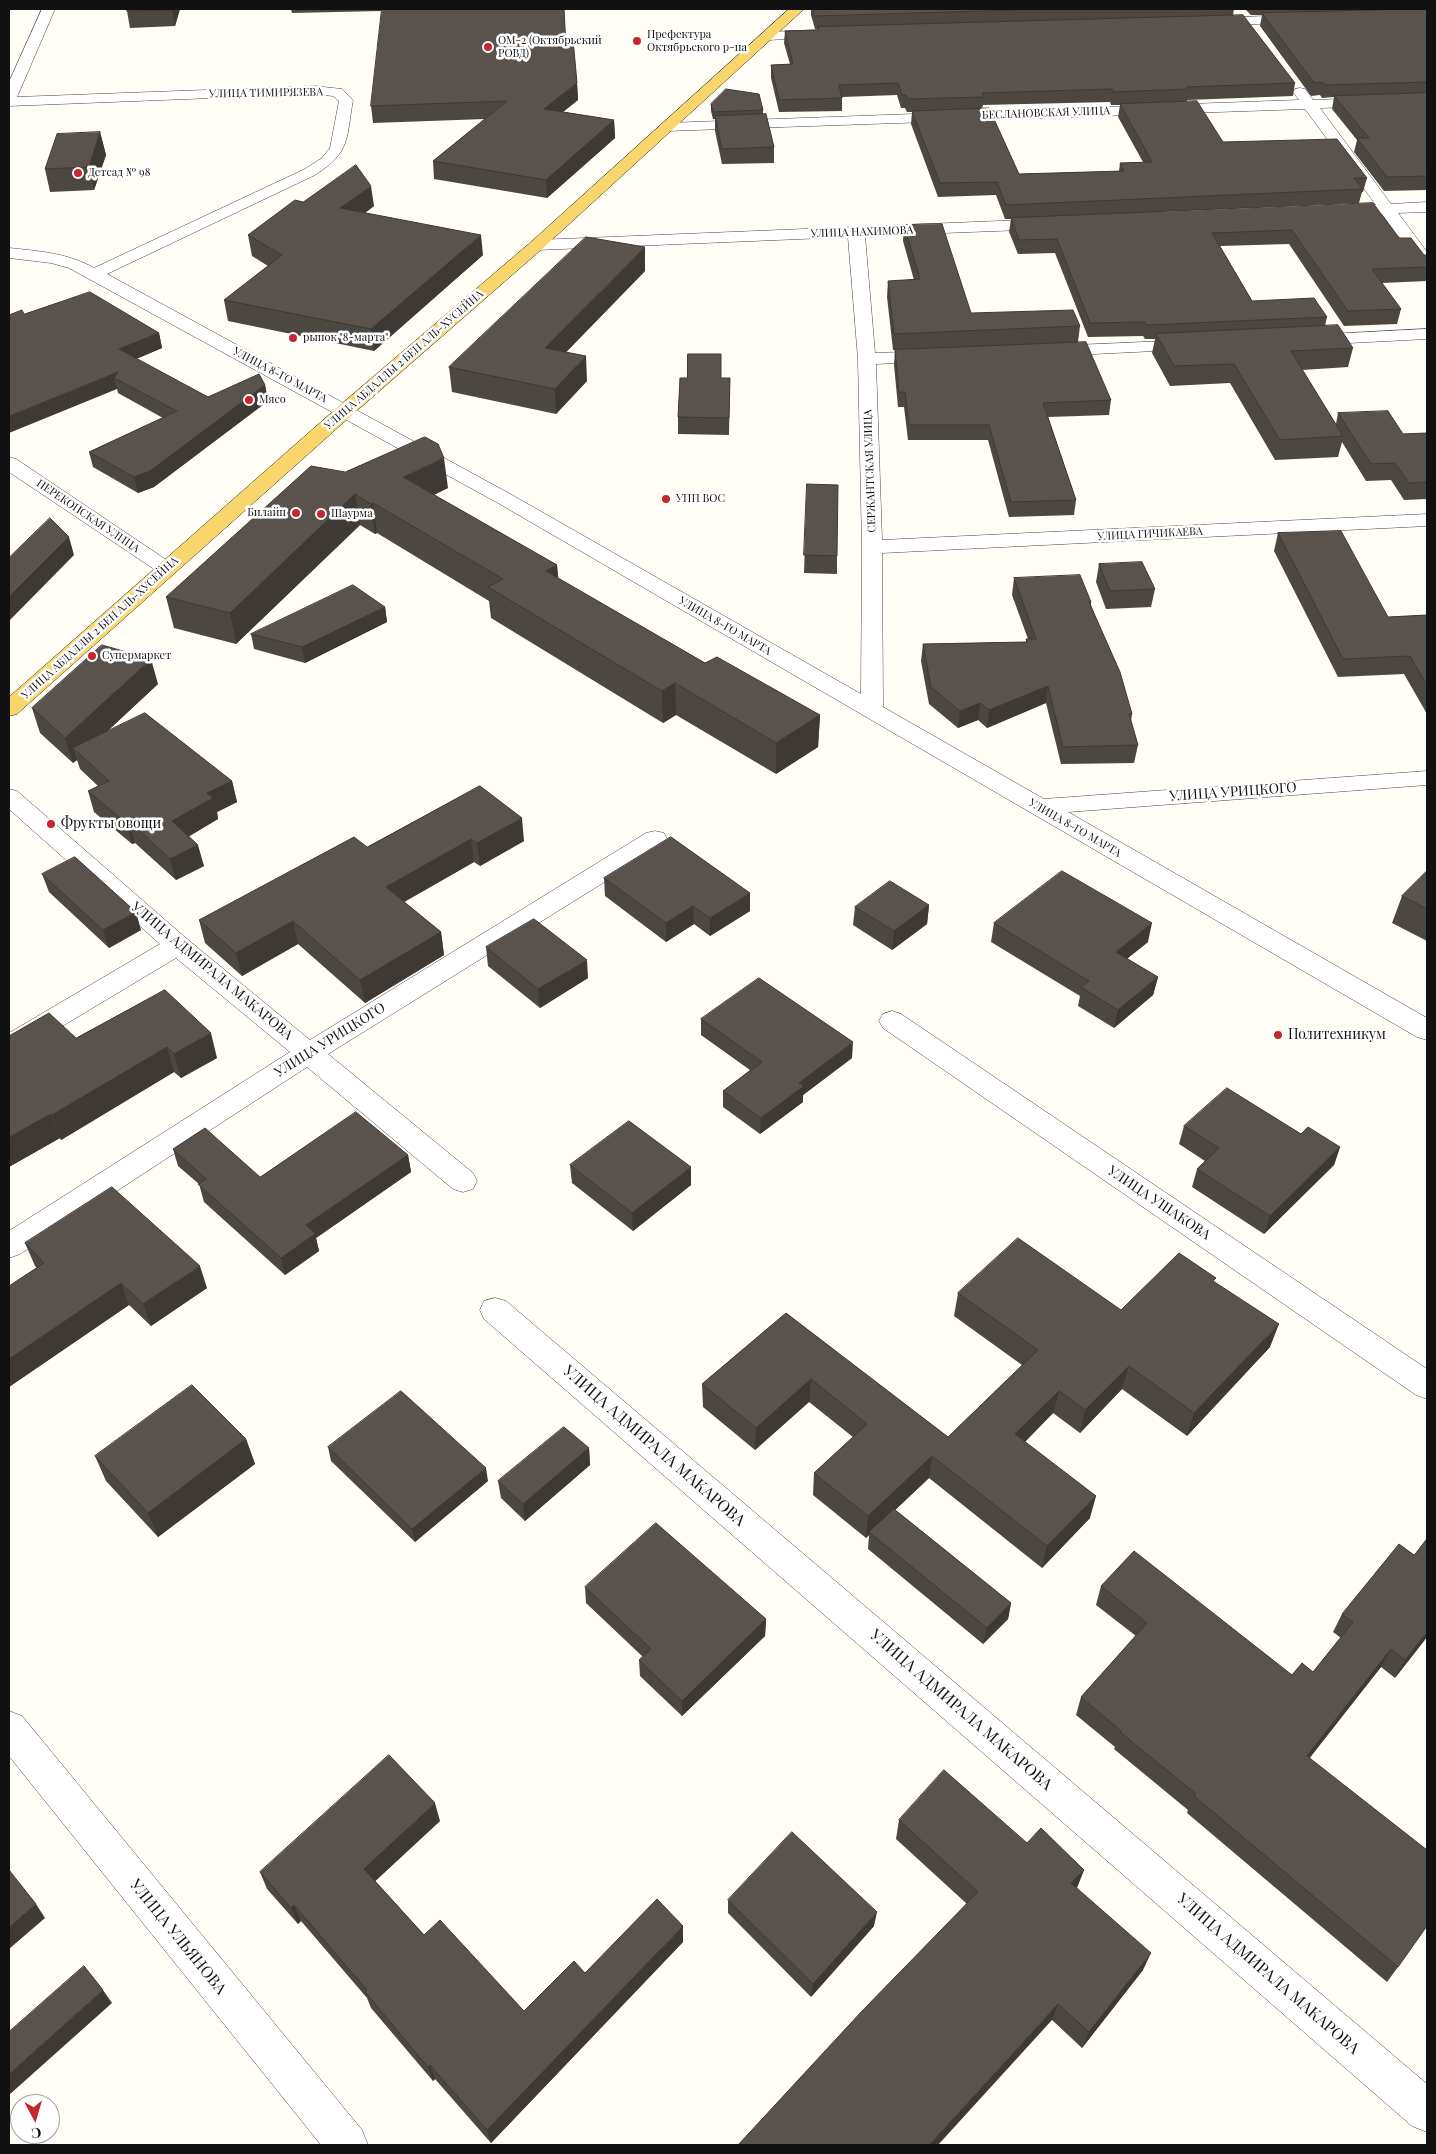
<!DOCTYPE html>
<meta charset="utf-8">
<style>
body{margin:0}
#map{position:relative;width:1436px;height:2154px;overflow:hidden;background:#fffdf5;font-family:"Playfair Display",serif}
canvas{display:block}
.frame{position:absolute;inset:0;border:10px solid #111;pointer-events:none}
.north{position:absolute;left:10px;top:2094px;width:50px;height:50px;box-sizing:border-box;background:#fff;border:1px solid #a0a0a0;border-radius:50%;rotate:174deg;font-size:14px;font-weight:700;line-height:20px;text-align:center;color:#111}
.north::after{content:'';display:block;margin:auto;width:18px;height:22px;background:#c4262e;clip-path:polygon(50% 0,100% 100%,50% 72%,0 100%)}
</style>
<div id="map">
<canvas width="1436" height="2154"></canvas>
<div class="frame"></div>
<div class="north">С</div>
</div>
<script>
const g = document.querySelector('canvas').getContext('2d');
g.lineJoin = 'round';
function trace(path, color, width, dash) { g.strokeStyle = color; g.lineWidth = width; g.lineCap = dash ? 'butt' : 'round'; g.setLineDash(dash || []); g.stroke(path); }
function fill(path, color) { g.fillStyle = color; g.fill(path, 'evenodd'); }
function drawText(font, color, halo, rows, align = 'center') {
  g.font = font + ' "Playfair Display",serif'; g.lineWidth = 5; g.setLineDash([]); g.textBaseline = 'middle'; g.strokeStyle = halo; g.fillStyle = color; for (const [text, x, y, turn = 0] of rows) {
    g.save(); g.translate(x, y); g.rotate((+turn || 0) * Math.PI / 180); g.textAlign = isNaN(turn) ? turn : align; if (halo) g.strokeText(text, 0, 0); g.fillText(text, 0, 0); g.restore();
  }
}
const minor = new Path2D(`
 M42,9H55L17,97L314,86L342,89L353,100C346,139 351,152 315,175L107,274L512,495L861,694L862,547L858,359L848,237L537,250L531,248L529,245L531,242L537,240L1048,219L1054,221L1056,224L1054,227L1048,229L865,236L875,353L933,351L939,352L942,356L939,360L933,361L876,364L882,540L1427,514V526L882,553L883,707L1044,799L1427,771V785L1068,812L1427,1018V1040L1417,1037L498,503L69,268L51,263L9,258V248C38,251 68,253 94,268L305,169L322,158L330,148L339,101L333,96L314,94L9,106V82Z
 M1298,15L1303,16L1305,19L1303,22L1211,26L1204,22L1211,18Z
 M821,30L828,34L826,37L768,40L761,36L768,32Z
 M1300,88L1305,89L1313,100L1427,96V104L1320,108L1391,204L1427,202V212L1398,213L1427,252V268L1421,267L1382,214H1334L1332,211L1334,208L1340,206L1376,205L1305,109L666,131L661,130L659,127L661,124L666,123L1299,100L1293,92L1295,89Z
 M1427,329V339L1310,345L1304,344L1301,340L1304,336L1310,335Z
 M1190,340L1196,341L1199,345L1196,349L1053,356L1047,355L1044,351L1047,347L1053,346Z
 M9,457L16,459L174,565L177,569L174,573L167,575L160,573L9,472Z
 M9,789L17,791L187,939L310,1040L646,833L655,831L664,833L667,839L664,845L328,1054L473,1173L477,1181L473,1189L463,1192L453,1189L307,1067L20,1254L9,1258V1231L290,1052L176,958L19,1052L9,1055V1033L160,944L9,809Z
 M892,1011L901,1014L1427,1369V1399L1416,1395L883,1028L879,1021L883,1014Z
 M495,1298L506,1301L1427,2084V2132L1412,2126L484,1319L480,1310L484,1301Z
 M9,1711L22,1716L362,2130L368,2145H321L9,1756Z`);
const major = new Path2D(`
 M789,9H804L543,248L353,414L17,714L9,716V697L339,406L531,242Z`);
const wall = new Path2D(`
 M128,9H180L175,26L130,28L127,11Z
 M291,9H564L566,48L577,83L578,100L563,112L614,120L615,138L547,198L434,179L433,161L485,119L373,123L371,106L382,11L292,13Z
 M811,9H1234L1233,15L1295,83L1293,96L1187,100V102L1223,142L1367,178L1363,192H1362L1359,203L1155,212L1399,238L1424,255H1427V281L1382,283L1401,309L1397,324L1344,326L1289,244L1220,246L1252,301L1327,317L1325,326L1353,348L1348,367L1302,370L1336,424L1338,413L1403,434L1427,433V499L1404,500L1391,480L1366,481L1342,442L1338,457L1275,460L1230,383L1170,386L1152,353L1155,339H1145L1143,336L1088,337L1055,253L1018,254L1009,232L1011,219H1005L996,195L938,197L911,124L912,112H907L905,108H901L897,95L842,97V111L779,112L771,78V65L790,64L784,43L785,31L818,30V29H815L811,15ZM1110,102L1111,105H1120L1118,117L1143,162L1120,163L1119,171L1019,174L982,109L983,105Z
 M1245,9H1427V188H1426V190L1384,191L1354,152L1357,140L1332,109L1334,97L1322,98L1320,95L1311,96L1260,26L1262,15H1251Z
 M711,104L763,110V114L774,147V163L722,164L715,131V119H713L711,111Z
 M100,132L106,155L94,190L50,192L45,169Z
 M303,202L374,206L365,213L483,255L374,351L228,321L224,300L268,266L252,256L248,235Z
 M904,225L971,313L1080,326L1078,342L1111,400L1109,415L1048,417L1076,500L1074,515L1009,517L988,440H908L904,407H898L894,365L895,350L983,346L893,350L887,297L888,281L914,280L903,241Z
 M645,271L566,352L587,381L556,414L452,392L449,367Z
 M24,314L159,333L162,348L136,359L208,397L265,385L268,401L154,487L138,493L93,467L89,452L163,418L118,393L117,389Z
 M721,378H730L729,435L678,434V417Z
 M345,472L448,488L434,495L557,565L558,579L705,663L820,715L818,747L776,774L676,715L663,723L491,618L489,601L377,533L375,534L360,525L236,644L174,628L166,597Z
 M807,484L837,556V574L804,573Z
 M1278,533L1388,617L1427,615V714L1404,674L1338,677L1274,551Z
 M1099,564L1155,589L1151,607L1106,609L1096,582Z
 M1014,578L1091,602V605L1132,714L1131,722L1138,745L1134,763L1061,764L1046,703L987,728L978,720L958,728L929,704L921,661L923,644L1026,642V639H1028L1012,595Z
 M385,607L387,622L305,663L254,649L251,634Z
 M158,684L107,731L232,781L237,802L217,812L218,819L189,836L204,866L176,880L135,843L132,844L94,812L88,791L98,786L80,769L77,760L73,763L40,733L32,708Z
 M480,786L524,841L480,866L474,862L404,902L441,932L444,955L365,1003L298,944L242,976L205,943L199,920L367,847Z
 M1427,871V941L1392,923L1402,896Z
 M42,874L141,930L109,948L49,892Z
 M604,878L750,911L710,936L694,924L666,942L605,896Z
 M929,905L927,924L892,950L853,925L855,907Z
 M994,923L1148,942L1127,959L1158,977L1153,995L1114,1028L1078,1006L1080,996L991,942Z
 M486,947L588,978L540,1008L488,966Z
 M165,990L217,1058L181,1078L174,1072L61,1140L60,1138L9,1167L76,1038Z
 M701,1019L852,1058L803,1095V1102L760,1134L723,1107V1091L750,1070L701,1035Z
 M1184,1126L1301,1134L1340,1147L1334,1165L1264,1234L1192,1187L1197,1169L1205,1161L1179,1144Z
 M173,1149L260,1177L408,1155L411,1172L316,1238L319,1251L285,1275L204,1202L199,1184L178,1166Z
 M570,1165L691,1185L633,1231L572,1183Z
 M25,1243L207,1288L151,1326L129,1305L9,1387V1286L37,1268L35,1266Z
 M1215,1282L1270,1347L1187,1436L1122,1389L1080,1433L1053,1413L1025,1442L1090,1518L1042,1568L929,1478L895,1510L1011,1603L1008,1619L983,1644L868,1549L869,1535L866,1538L813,1495L814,1473L853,1437L809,1402L755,1450L703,1407L702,1384L786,1313L948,1437L1022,1365L954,1316L958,1293L1121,1310Z
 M246,1439L255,1464L158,1537L106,1481L95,1456Z
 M328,1447L488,1481L415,1542L331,1461Z
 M589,1448L590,1465L525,1521L501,1498L498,1481Z
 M1101,1586L1292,1675L1313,1672L1341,1638L1333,1632L1342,1614L1427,1637L1395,1678L1381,1667L1309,1758L1398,1967L1387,1982L1187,1813L1188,1810L1114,1749L1115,1747L1076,1715L1081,1697L1136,1636L1096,1605Z
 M585,1587L766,1619L765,1636L682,1716L640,1676L639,1660L643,1657L586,1603Z
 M899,1820L1027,1843L1084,1870L1077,1888L1143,1970L1082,2048L1052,2020L967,1904L896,1839Z
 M440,1821L375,1881L424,1935L524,2011L585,1973L683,1942L491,2143L435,2079L433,2081L371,2008L367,1998L301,1921L298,1924L267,1889L260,1872Z
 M728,1900L874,1926L811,1997L728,1913Z`);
const shadedWall = new Path2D(`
 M172,9H180L175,26L172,10Z
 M577,83L578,100L545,126L544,109Z
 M614,120L615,138L547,198L546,180Z
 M100,132L106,155L94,190L89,167Z
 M371,186L374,206L343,229L340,208Z
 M481,235L483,255L374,351L371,329Z
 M645,247V271L546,373L545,348Z
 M159,333L162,348L122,365L119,349Z
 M586,356L587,381L556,414L555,389Z
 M118,372L114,378L117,389L9,433V416Z
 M265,385L268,401L154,487L138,493L134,477Z
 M444,458L448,488L407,507L403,477Z
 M355,494L360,525L236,644L230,613Z
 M373,503L377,533L375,534L371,504Z
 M69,537L74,555L9,621V597Z
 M557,565L560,596L546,571Z
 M385,607L387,622L305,663L302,647Z
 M151,659L158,684L81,756L73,748L77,760L73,763L65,738Z
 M675,683L676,715L663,723L662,691Z
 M1048,686L1046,703L987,728L989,710Z
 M980,703L978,720L958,728L960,711Z
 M820,715L818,747L776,774V743Z
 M232,781L237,802L217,812L218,819L178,843L172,821L207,793Z
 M522,818L524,841L480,866L477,843Z
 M129,821L135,843L132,844L126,823Z
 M471,839L474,862L390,910L386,887Z
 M198,845L204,866L176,880L170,859Z
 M750,893V911L710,936V918Z
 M929,905L927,924L892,950L894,931Z
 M693,906L694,924L666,942V923Z
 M136,912L141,930L109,948L103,930Z
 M293,921L298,944L242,976L236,953Z
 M1152,923L1148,942L1112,970L1116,952Z
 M441,932L444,955L365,1003L360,980Z
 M587,960L588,978L540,1008L538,989Z
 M1158,977L1153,995L1114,1028L1118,1010Z
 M211,1033L217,1058L181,1078L174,1054Z
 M853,1042L852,1058L803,1095V1102L760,1134L761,1118L799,1083Z
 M167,1047L174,1072L61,1140L52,1115Z
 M51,1114L60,1138L9,1167V1137Z
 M1340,1147L1334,1165L1264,1234L1270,1216Z
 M408,1155L411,1172L316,1238L319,1251L285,1275L281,1258L306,1225Z
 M691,1167V1185L633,1231L632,1213Z
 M200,1266L207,1288L151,1326L143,1304Z
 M121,1283L129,1305L9,1387V1359Z
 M1279,1324L1270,1347L1187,1436L1194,1413Z
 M1129,1366L1122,1389L1080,1433L1085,1410Z
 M811,1379L809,1402L755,1450L756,1428Z
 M1059,1391L1053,1413L1010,1457L1015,1434Z
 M246,1439L255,1464L158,1537L148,1513Z
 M589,1448L590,1465L525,1521L523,1504Z
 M932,1456L929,1478L871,1533L869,1532V1535L866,1538L868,1516Z
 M486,1468L488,1481L415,1542L412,1529Z
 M1096,1496L1090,1518L1042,1568L1047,1546Z
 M1011,1603L1008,1619L983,1644L987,1628Z
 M766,1619L765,1636L682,1716V1701Z
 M1427,1632V1637L1395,1678L1405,1660Z
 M1391,1649L1381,1667L1298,1773L1307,1756Z
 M435,1803L440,1821L370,1886L364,1869Z
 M1084,1870L1077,1887L1065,1901L1071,1883Z
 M36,1904L45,1918L9,1949V1927Z
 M294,1905L301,1921L298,1924L291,1908Z
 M877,1912L874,1926L811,1997L813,1984Z
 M683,1926V1942L491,2143L487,2130Z
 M1151,1953L1143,1970L1082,2048L1089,2032Z
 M103,1990L112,2003L9,2095V2074Z
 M1058,2004L1052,2020L938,2145H929Z
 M430,2065L435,2079L433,2081L428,2067Z`);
const building = new Path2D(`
 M128,9H172V10L127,11Z
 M382,9H564L566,48L573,39L577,83L544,109L614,120L546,180L433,161L507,101L371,106Z
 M813,9H1048L815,16Z
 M1427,9V82L1325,85L1323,82L1314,83L1262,13Z
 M1243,15L1295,83L1187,87L1189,89L1113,92L1112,89L982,93L984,97L908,99L906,95H902L898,83L839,85L842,98L779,100L771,65L793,64L785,31L819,30L818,27Z
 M726,89L759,94L763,110L713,112L711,104Z
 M1427,93V176L1387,177L1357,138H1369L1334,96Z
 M1197,101L1223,142L1337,139L1367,178H1354L1363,189L1006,205L997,182L940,183L912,111L989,108L1019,174L1124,171L1120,163L1152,162L1120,104Z
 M766,114L774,147L722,149L715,116Z
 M100,132L89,167L45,169L57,134Z
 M356,165L371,186L340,208L481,235L371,329L224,300L282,255L248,235L295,200L303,202Z
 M1373,203L1399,238H1411L1424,255H1427V267L1372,269L1401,309L1348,311L1292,230L1212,233L1252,301L1314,298L1327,317L1147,325L1145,322L1090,323L1057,239L1019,240L1011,218Z
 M942,224L971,313L1073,310L1080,326L894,334L888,281L920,279L904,225Z
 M586,237L645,247L545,348L586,356L555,389L449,367Z
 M90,292L159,333L119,349L208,397L259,374L265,385L150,471L134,477L89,452L177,411L114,378L118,372L9,416V315L22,310L24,314Z
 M1338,325L1353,348L1291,351L1343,436L1280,440L1234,364L1174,366L1156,334Z
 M1086,342L1111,400L1043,403L1076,500L1011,502L989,425H909L905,392H899L895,350Z
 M688,354H721V378H730L729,418L678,417L680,378H687Z
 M1388,411L1403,434L1427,433V482L1409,483L1395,463L1371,464L1338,413Z
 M425,437L438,444L444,458L403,477L557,565L546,571L705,663L717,657L820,715L776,743L675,683L662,691L488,587L503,579L373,503L371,504L355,494L230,613L166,597L311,466L345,472Z
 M807,484L838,485L837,556L804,555Z
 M50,518L69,537L9,597V558Z
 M1341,531L1388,617L1427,615V685L1410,656L1343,659L1278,533Z
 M1142,562L1155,589L1110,591L1099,564Z
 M1080,575L1091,602H1089L1120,672L1132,714H1129L1138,745L1063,747L1048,686L989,710L980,703L960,711L931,687L923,644L1027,642L1026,639H1036L1014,578Z
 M353,585L385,607L302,647L251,634Z
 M102,645L151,659L65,738L32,708Z
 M145,713L232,781L207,793L213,798L172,821L198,845L170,859L129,821L126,823L88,791L109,781L73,748Z
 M480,786L522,818L477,843L471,839L386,887L441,932L360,980L293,921L236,953L199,920L354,837L367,847Z
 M671,837L750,893L710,918L693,906L666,923L604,878Z
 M75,857L136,912L103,930L42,874Z
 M1062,871L1152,923L1116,952L1158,977L1118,1010L1081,987L1089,981L994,923Z
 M1427,871V909L1402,896Z
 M890,881L929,905L894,931L855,907Z
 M534,919L587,960L538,989L486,947Z
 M759,978L853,1042L799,1083L804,1086L761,1118L723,1091L762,1062L701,1019Z
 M165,990L211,1033L174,1054L167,1047L52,1115L51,1114L9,1137V1036L49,1013L76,1038Z
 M1227,1088L1301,1134L1308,1127L1340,1147L1270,1216L1197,1169L1219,1148L1184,1126Z
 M356,1112L408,1155L306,1225L315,1234L281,1258L198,1184L206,1179L173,1149L205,1128L260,1177Z
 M629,1121L691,1167L632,1213L570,1165Z
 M112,1187L200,1266L143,1304L121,1283L9,1359V1286L44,1263L25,1243Z
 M1018,1238L1121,1310L1179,1253L1216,1278L1213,1281L1279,1324L1194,1413L1129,1366L1085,1410L1059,1391L1015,1434L1096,1496L1047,1546L932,1456L868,1516L814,1473L867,1424L811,1379L756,1428L702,1384L786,1313L948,1437L1038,1350L958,1293Z
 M192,1385L246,1439L148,1513L95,1456Z
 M401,1391L486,1468L412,1529L328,1447Z
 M564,1427L589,1448L523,1504L498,1481Z
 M894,1509L1011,1603L987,1628L869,1532Z
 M656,1523L766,1619L682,1701L639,1660L651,1649L585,1587Z
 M1427,1539V1632L1405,1660L1391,1649L1307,1756L1427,1850V1926L1398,1967L1194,1796L1196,1794L1120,1732L1121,1731L1081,1697L1147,1623L1101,1586L1134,1551L1292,1675L1302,1663L1313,1672L1353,1622L1342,1614L1399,1544L1414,1555Z
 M389,1755L435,1803L364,1869L424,1935L440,1920L524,2011L574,1961L585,1973L657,1899L683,1926L487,2130L430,2065L428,2067L365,1992L367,1990L294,1905L291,1908L260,1872Z
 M944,1770L1027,1843L1041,1828L1084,1870L1071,1883L1151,1953L1089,2032L1058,2004L929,2145H738L862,2011L978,1892L899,1820Z
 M792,1832L877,1912L813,1984L728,1900Z
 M9,1870L36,1904L9,1927Z
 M84,1966L103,1990L9,2074V2032Z`);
const markers = [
 [637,41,5,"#c4262e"],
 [488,47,5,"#c4262e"],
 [78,173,5,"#c4262e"],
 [293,338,5,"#c4262e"],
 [249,400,5,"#c4262e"],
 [666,499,5,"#c4262e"],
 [296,513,5,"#c4262e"],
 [321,514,5,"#c4262e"],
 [92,656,5,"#c4262e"],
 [51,824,5,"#c4262e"],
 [1278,1035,5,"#c4262e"]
];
const farPoinames = [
 ["Префектура",647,35],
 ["Октябрьского р-на",647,48],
 ["ОМ-2 (Октябрьский",498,41],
 ["РОВД)",498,54],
 ["Детсад № 98",88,173],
 ["рынок \"8-марта\"",303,338],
 ["Мясо",259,400],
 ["УПП ВОС",676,499],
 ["Билайн",286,513,"right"],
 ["Шаурма",331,514],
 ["Супермаркет",102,656]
];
const farStreetnames = [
 ["УЛИЦА ТИМИРЯЗЕВА",266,93,-1],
 ["БЕСЛАНОВСКАЯ УЛИЦА",1046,113,-2],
 ["УЛИЦА НАХИМОВА",862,232,-2],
 ["УЛИЦА АБДАЛЛЫ 2 БЕН АЛЬ-ХУСЕЙНА",404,360,-41],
 ["УЛИЦА 8-ГО МАРТА",280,375,28],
 ["СЕРЖАНТСКАЯ УЛИЦА",870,471,-92],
 ["ПЕРЕКОПСКАЯ УЛИЦА",88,516,34],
 ["УЛИЦА ГИЧИКАЕВА",1150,534,-3],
 ["УЛИЦА 8-ГО МАРТА",725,626,30],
 ["УЛИЦА АБДАЛЛЫ 2 БЕН АЛЬ-ХУСЕЙНА",100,628,-42],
 ["УЛИЦА 8-ГО МАРТА",1075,828,30]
];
const streetNames = [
 ["УЛИЦА УРИЦКОГО",1233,792,-4],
 ["УЛИЦА АДМИРАЛА МАКАРОВА",212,971,40],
 ["УЛИЦА УРИЦКОГО",330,1040,-32],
 ["УЛИЦА УШАКОВА",1159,1203,34]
];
const poiNames = [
 ["Фрукты овощи",61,824],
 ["Политехникум",1288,1035]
];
const nearStreetnames = [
 ["УЛИЦА АДМИРАЛА МАКАРОВА",654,1446,41],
 ["УЛИЦА АДМИРАЛА МАКАРОВА",961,1710,41],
 ["УЛИЦА УЛЬЯНОВА",178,1937,51],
 ["УЛИЦА АДМИРАЛА МАКАРОВА",1268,1974,41]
];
trace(minor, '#444', 1);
trace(major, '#222', 1);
fill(minor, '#fff');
fill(major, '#f9d66b');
fill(wall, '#4d4742');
fill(shadedWall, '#3f3936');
fill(building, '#5a524d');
trace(building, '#3f3936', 1);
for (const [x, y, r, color] of markers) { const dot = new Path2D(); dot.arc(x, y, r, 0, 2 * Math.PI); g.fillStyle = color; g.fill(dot); trace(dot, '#fff', 2); }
drawText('11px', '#111', '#fff', farPoinames, 'left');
drawText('11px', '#111', '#fff', farStreetnames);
drawText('14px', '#111', '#fff', streetNames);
drawText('14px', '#111', '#fff', poiNames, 'left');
drawText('16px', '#111', '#fff', nearStreetnames);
</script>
